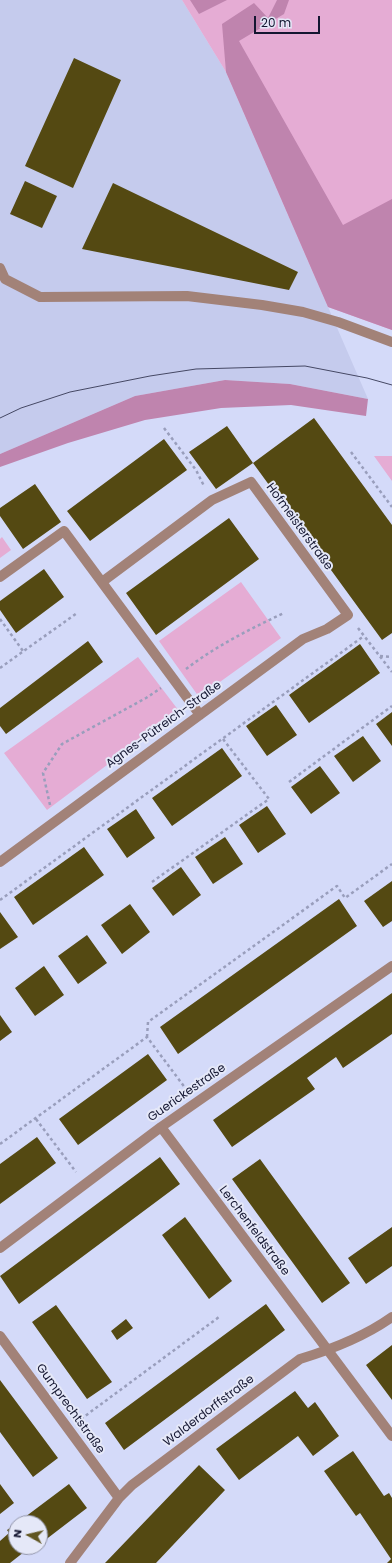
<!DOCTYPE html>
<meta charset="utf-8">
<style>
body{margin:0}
#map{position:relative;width:392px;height:1563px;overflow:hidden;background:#d4daf9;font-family:Poppins,sans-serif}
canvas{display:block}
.north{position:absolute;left:8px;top:1515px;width:40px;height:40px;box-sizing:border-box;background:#e5e8f8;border:1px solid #9194a8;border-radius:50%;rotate:278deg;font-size:11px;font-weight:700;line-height:16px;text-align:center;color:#141631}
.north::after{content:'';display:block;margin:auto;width:14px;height:18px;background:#615622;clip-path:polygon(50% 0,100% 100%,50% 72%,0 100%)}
.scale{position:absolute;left:254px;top:16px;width:66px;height:18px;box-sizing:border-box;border:2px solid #141631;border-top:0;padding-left:5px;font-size:12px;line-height:14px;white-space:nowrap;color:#141631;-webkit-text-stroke:3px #e5e8f8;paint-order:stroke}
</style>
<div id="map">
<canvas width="392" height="1563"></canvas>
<div class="north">N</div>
<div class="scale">20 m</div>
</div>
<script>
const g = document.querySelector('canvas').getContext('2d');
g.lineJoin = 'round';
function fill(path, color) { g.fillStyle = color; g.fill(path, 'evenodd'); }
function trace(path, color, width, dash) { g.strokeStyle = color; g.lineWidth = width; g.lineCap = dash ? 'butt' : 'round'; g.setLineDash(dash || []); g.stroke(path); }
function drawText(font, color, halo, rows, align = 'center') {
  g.font = font + ' Poppins,sans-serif'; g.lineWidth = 4; g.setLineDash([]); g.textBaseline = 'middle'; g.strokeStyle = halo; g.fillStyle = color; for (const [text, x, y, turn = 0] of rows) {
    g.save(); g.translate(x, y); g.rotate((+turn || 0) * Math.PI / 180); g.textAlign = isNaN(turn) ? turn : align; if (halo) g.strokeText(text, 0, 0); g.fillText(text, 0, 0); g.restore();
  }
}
const built = new Path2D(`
 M0,0H182L226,72L368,399L290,384L225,380L135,396L0,454Z`);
const green = new Path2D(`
 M182,0H392V330L328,307L226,72Z
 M374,456H392V481Z
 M2,537L11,550L0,558V539Z
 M241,582L281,638L199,697L159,641Z
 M138,657L179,711L47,810L4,753Z`);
const forest = new Path2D(`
 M190,0H227L199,14Z
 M277,0H289L284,14L239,41L343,225L392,199V330L328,307L226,72L222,24L254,3L268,18Z
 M225,380L290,384L368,399L366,416L291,405L221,408L145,420L68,443L0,467V454L135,396Z`);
const building = new Path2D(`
 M74,58L121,80L73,188L25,166Z
 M25,181L57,196L42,228L10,214Z
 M113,183L298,272L289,290L82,249Z
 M314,418L392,525V633L382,640L253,463Z
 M227,426L253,463L216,489L189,452Z
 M164,439L187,470L90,541L67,511Z
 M35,484L61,522L23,549L0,516V508Z
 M229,518L259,559L156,635L126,593Z
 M44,569L64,597L16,633L0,610V601Z
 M88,641L103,662L6,734L0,726V708Z
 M360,644L380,673L309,723L289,695Z
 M276,705L297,735L267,756L246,726Z
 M392,712V746L376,724Z
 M363,736L381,761L353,782L334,756Z
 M222,748L242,776L172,826L152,798Z
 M320,766L340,793L311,814L291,787Z
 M267,806L286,834L258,853L239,825Z
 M136,809L155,838L127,858L107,829Z
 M225,837L243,864L213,884L195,857Z
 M84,847L104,875L33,925L14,897Z
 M181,867L201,895L173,916L152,888Z
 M392,881V921L383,927L364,901Z
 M339,899L357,926L178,1054L160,1027Z
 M130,904L150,932L122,954L101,925Z
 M0,912L18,937L0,949Z
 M87,935L107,963L78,984L58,956Z
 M44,966L64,995L35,1016L15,988Z
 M392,993V1034L343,1068L336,1057L307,1078L315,1089L232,1147L213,1120Z
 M0,1015L12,1032L0,1041Z
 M148,1054L167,1080L78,1145L59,1119Z
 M37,1137L56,1163L0,1204V1164Z
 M160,1157L180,1184L19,1304L0,1276Z
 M260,1159L350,1283L322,1303L232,1179Z
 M185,1217L232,1281L209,1299L162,1235Z
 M392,1227V1266L366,1284L348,1258Z
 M266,1304L285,1330L124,1450L105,1423Z
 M56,1305L112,1382L87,1399L32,1322Z
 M126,1319L133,1328L117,1340L111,1331Z
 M392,1345V1400L366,1365Z
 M0,1380L58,1458L33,1477L0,1432Z
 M295,1391L308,1408L315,1402L339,1436L313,1456L298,1436L239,1480L216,1449Z
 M353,1451L384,1496L389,1493L392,1498V1563H387L391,1559L360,1513L356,1516L324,1471Z
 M199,1465L225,1490L156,1563H105Z
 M0,1484L14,1503L0,1514Z
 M69,1484L87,1508L40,1544V1523H17Z
 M16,1524V1547H36L26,1554L24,1552L10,1563H0V1541L9,1533L7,1530Z`);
const path = new Path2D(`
 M164,428L196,470L204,486
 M351,452L392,507
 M0,619L23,651
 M358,628L392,672
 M380,656L392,657
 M0,668L77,613
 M186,669C216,646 250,629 284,613
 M289,782L392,706
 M50,805L43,773L62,744L146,698L161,688
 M152,882L269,799L223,739
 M0,900L364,636
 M147,1037L148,1022L337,886L345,898L392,864
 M36,1119L76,1172
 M0,1144L147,1037L186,1089
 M81,1419L219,1317`);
const street = new Path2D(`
 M0,268L5,279L40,297L187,296L262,305L303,312L338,322L392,342
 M0,577L64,531L200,715
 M0,862L303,639L327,629L348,615L251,482L212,500L102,582
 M161,1127L392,1436
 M0,1248L161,1127L392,966
 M0,1336L119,1498
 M70,1563L119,1498L132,1485L300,1359C333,1349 364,1337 392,1317`);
const tram = new Path2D(`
 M0,418L21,408L70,392L150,376L196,369L305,366L367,378L392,385`);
const streetNames = [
 ["Hofmeisterstraße",299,527,54],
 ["Agnes-Pütreich-Straße",164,725,-36],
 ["Guerickestraße",187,1093,-35],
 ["Lerchenfeldstraße",254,1231,53],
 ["Gumprechtstraße",70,1409,54],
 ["Walderdorffstraße",209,1411,-37]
];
fill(built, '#c5cbed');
fill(green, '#e5acd4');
fill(forest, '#bf84ae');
fill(building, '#544912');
trace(path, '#999ebc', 2.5, [3, 3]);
trace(street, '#a28278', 10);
trace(tram, '#454864', 1);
drawText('12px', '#141631', '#e5e8f8', streetNames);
</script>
